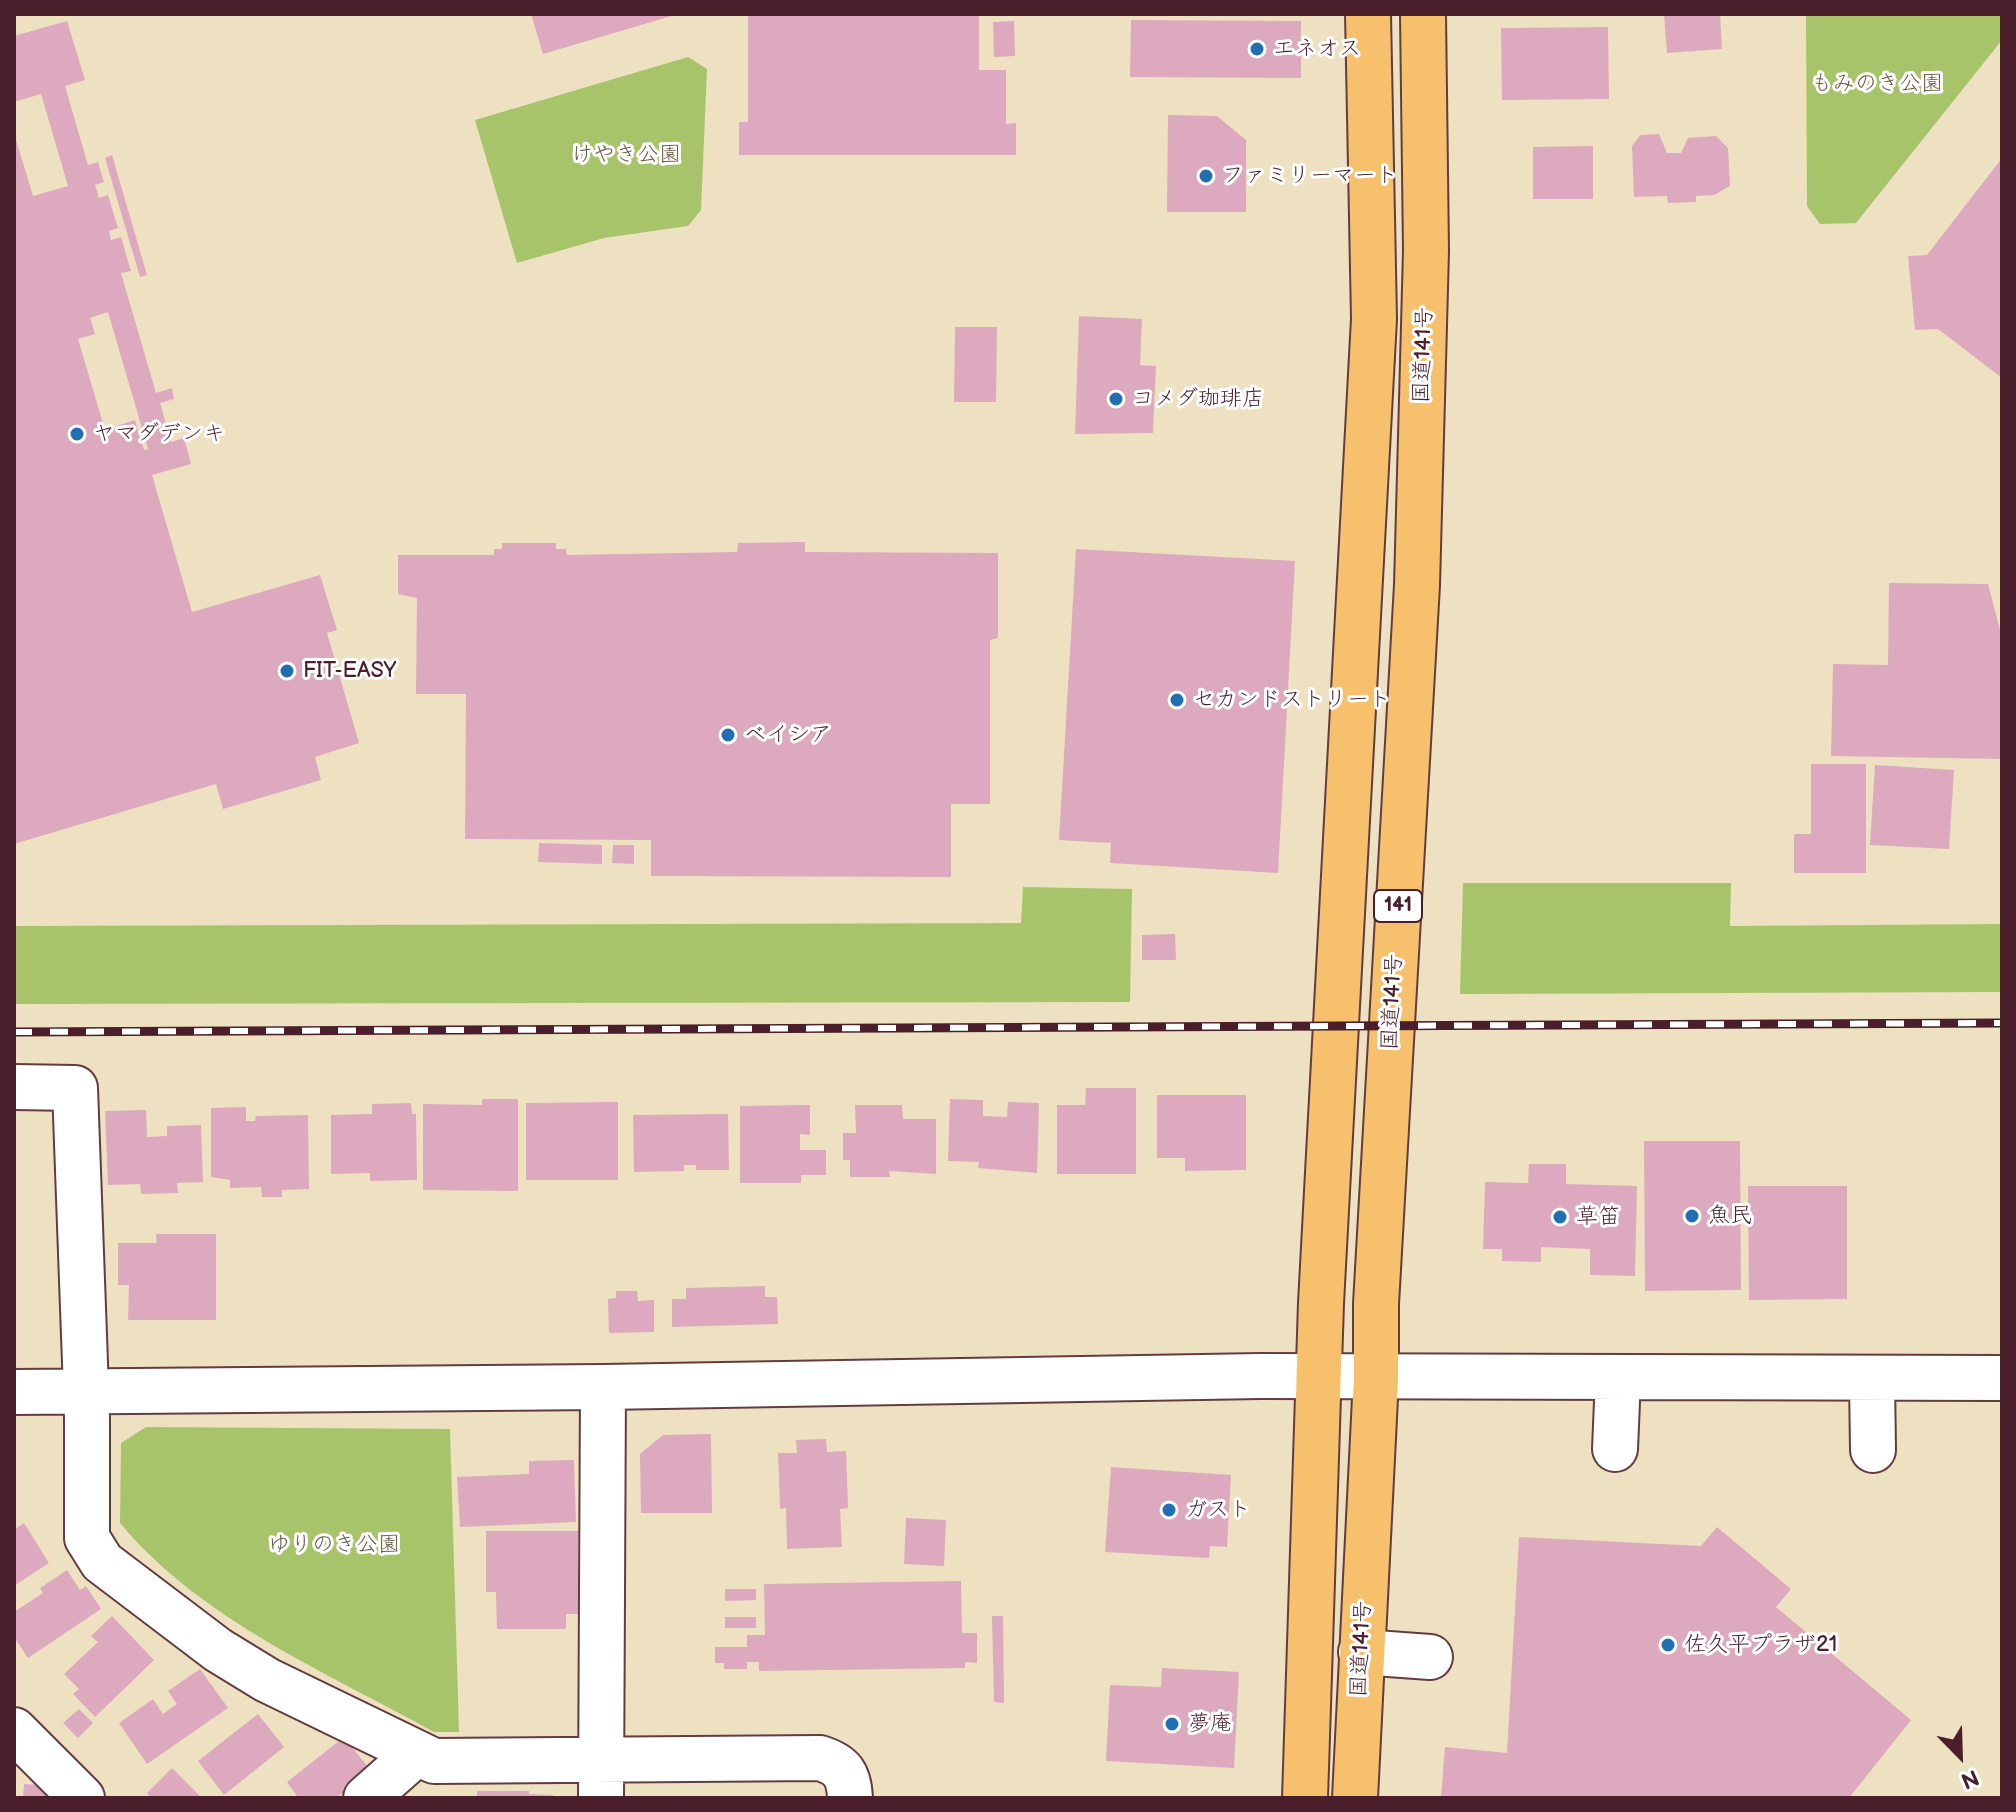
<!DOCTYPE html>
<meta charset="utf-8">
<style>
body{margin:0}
#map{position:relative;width:2016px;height:1812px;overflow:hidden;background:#eee1c2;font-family:"Balsamiq Sans",sans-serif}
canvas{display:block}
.frame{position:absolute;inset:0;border:16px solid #4a1f2b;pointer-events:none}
.north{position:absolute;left:1920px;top:1716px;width:80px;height:80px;-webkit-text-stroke:6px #fff;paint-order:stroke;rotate:157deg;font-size:22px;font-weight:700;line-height:32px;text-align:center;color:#4a1f2b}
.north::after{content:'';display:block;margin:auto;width:28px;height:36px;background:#4a1f2b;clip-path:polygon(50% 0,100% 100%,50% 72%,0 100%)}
</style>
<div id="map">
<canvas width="2016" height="1812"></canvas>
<div class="frame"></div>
<div class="north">N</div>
</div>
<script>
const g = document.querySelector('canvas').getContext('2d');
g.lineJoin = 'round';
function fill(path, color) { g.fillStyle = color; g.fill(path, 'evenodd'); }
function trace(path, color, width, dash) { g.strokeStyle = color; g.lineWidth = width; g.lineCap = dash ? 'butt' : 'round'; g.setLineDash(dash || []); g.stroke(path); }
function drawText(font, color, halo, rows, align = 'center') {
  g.font = font + ' "Balsamiq Sans","Klee One",sans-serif'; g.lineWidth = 6; g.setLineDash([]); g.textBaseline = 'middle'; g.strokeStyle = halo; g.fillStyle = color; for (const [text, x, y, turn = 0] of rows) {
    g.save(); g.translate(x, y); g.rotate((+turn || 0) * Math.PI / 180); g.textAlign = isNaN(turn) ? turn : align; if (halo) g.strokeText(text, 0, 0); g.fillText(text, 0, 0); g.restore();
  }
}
const green = new Path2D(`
 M1806,14H2002V40L1856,223L1820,224L1807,206Z
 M688,57L707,69L701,210L688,226L604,238L517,263L475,120Z
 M1463,883H1731L1730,926L2002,924V992L1460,994Z
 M1023,887L1132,889L1130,1002L14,1004V926L1021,923Z
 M146,1427L450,1429L459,1732H434C326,1672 201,1620 120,1523L121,1443Z`);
const building = new Path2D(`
 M531,14H675V15L543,54Z
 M748,14H979V70H1006V124L1016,123V155H739V122H748Z
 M1664,14H1720L1722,49L1667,53Z
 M1131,20L1301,21V78L1130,77Z
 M67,21L85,80L65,86L88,165L98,162L104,182L95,185L99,198L108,195L118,228L109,231L111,240L121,237L131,271L121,273L156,393L172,388L174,399L160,403L171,442L184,438L191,464L152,475L192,612L320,575L337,630L327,633L359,743L315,757L321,780L223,809L216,784L14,844V133L33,196L68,186L41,94L14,102V36ZM108,312L148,449L144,450L135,420L105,430L78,339L95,334L90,318Z
 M1014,21L1015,56L994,57L993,22Z
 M1608,27L1609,99L1502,100L1501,28Z
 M1168,115L1217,116L1246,140V212H1167Z
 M1659,134L1667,153H1681L1688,138L1716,136L1728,148L1730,186L1714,195L1696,196V202L1668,203L1667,196L1634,197L1632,146L1640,135Z
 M1593,146V199H1533V147Z
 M112,155L147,275L140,277L105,158Z
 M2002,158V378L1938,329L1915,330L1908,256L1927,255Z
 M1079,316L1142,319L1140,365L1156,366L1153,433L1075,434Z
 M955,327H997L996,402H954Z
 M805,542V552L998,553V638L990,640V804H951V877L651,876V840L465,839L466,694H416L417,598L398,594V555H494V549H502V543H556V549H566L567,555L737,552L738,543Z
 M1076,549L1295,561L1278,873L1110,863L1111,843L1059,840Z
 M1889,583L1988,584L2002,637V759L1831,756L1833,664L1888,665Z
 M1811,764H1866V873H1794V834H1811Z
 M1875,765L1954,770L1949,849L1870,845Z
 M539,843L602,845V864L538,862Z
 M613,845H634V864L612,863Z
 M1175,934L1176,960H1142V935Z
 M1086,1088H1136V1174H1057V1105H1085Z
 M1157,1095H1246V1170L1185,1171V1158H1157Z
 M482,1099H518V1191L423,1190V1104L482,1105Z
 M950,1099L983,1100V1116L1007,1117L1008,1102L1039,1103L1037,1173L978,1168L979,1162L948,1161Z
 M618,1102V1180H526V1103Z
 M411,1103L412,1114H416L417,1180L370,1181V1173L331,1174V1115L372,1114V1104Z
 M810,1105V1135L800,1134V1150H826V1175H801V1183H740V1106Z
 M855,1105H902L903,1119H936V1174L889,1171L890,1177H850V1160H843V1133H856Z
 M246,1107V1121H255L256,1116L308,1115L309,1189L282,1190V1197H262L261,1187L230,1188V1180L211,1177V1108Z
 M146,1110L147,1137L167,1136V1126L201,1125L203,1182L177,1183L178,1193L141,1194L140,1184L108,1185L105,1111Z
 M728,1114L729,1170H696V1165H684V1171L634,1172L633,1115Z
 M1644,1141H1740L1741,1290L1645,1291Z
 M1529,1164H1566V1184L1637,1186L1635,1276L1590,1275V1249L1541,1247V1262L1502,1261V1249H1483L1485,1182L1528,1183Z
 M1748,1186H1847V1299L1749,1300Z
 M156,1234H216V1320H128L129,1285H118V1243H157Z
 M765,1286V1297H777L778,1324L672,1327V1299H686V1288Z
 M616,1291H637L638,1301L654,1300V1332L609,1333L608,1299L616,1298Z
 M711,1434L712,1513H641L640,1454L663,1435Z
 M826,1439L827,1452L846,1451L848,1508L840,1509L842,1547L787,1549L786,1508L780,1509L778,1453H797L796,1440Z
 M574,1460L576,1522L460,1527L457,1477L529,1474V1461Z
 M1111,1467L1231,1475L1227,1547L1210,1546L1209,1558L1105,1552Z
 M906,1518L946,1520L944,1566L904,1564Z
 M24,1523L49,1563L14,1586V1530Z
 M1717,1527L1791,1589L1776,1607L1911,1720L1849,1798H1441L1445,1747L1507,1753L1519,1537L1701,1546Z
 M486,1531H578V1572L583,1573V1614H566V1629H497L496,1592H486Z
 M67,1570L80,1590L86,1586L101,1609L28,1658L14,1637V1612L43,1593L40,1588Z
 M961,1581L962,1633H977V1663L965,1662V1668L759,1671V1662H747V1669H724V1663H715V1647H747V1635H765L764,1584Z
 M725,1589H756V1600L725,1601Z
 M112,1616L154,1660L95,1717L73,1694L79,1689L64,1674L98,1642L91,1636Z
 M992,1616H1003L1004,1703L994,1702Z
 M725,1617H756V1628H725Z
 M1162,1668L1239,1672L1234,1768L1106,1761L1110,1685L1161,1687Z
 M200,1669L228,1708L147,1764L119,1723L153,1699L163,1714L177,1704L168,1691Z
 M79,1709L93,1723L78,1738L63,1723Z
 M258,1714L284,1747L224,1795L198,1761Z
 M344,1737L371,1771L336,1798H294L297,1796L287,1782Z
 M172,1768L202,1798H151L147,1793Z
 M24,1784L58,1786L57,1798H23Z
 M477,1791H529V1794L553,1795V1798H477Z`);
const minor = new Path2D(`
 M14,1087L75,1088L87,1418V1538L102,1562L218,1650L267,1680L434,1761L820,1758C842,1765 849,1774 850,1798
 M1872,1380L1873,1450
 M14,1392L603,1387L1261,1376L2002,1378
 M1615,1449L1618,1378
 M1361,1652L1430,1657
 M14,1730L82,1798
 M366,1798L417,1753
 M601,1798L603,1387`);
const highway = new Path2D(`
 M1305,1798L1321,1303L1374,319L1368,14
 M1355,1798L1376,1378V1304L1417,585L1426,251L1423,14`);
const rail = new Path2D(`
 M14,1032L2002,1023`);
const markers = [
 [1257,49,8,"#1f6fb2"],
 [1206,176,8,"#1f6fb2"],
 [1116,399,8,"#1f6fb2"],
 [77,434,8,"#1f6fb2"],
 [287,671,8,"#1f6fb2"],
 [1177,700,8,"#1f6fb2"],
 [728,735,8,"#1f6fb2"],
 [1692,1216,8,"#1f6fb2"],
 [1560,1217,8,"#1f6fb2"],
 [1169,1510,8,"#1f6fb2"],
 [1668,1645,8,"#1f6fb2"],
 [1172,1724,8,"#1f6fb2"]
];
const shields = [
 [1398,906,48]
];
const shieldNames = [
 ["141",1398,906]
];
const poiNames = [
 ["エネオス",1273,49],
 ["ファミリーマート",1222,176],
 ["コメダ珈琲店",1132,399],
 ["ヤマダデンキ",93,434],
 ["FIT-EASY",303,671],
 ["セカンドストリート",1193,700],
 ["ベイシア",744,735],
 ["魚民",1708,1216],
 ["草笛",1576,1217],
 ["ガスト",1185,1510],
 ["佐久平プラザ21",1684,1645],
 ["夢庵",1188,1724]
];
const parkNames = [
 ["もみのき公園",1877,84],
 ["けやき公園",626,155],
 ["ゆりのき公園",334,1545]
];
const streetNames = [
 ["国道141号",1424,355,-88],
 ["国道141号",1393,1002,-87],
 ["国道141号",1362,1649,-87]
];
fill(green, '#a7c46b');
fill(building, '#dda9be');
trace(minor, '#633c42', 48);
trace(highway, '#633c42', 48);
trace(minor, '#fff', 44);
trace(highway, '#f7c06c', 44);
trace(rail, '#4a1f2b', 9);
trace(rail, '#fff', 6, [18]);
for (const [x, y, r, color] of markers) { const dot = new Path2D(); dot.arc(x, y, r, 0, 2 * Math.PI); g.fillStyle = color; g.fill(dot); trace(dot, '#fff', 3); }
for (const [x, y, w] of shields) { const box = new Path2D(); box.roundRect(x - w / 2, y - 16, w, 32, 6); g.fillStyle = '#fff'; g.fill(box); trace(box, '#4a1f2b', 2); }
drawText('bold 20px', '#4a1f2b', null, shieldNames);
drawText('22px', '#4a1f2b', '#fff', poiNames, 'left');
drawText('22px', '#6b5941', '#fff', parkNames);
drawText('22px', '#4a1f2b', '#fff', streetNames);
</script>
